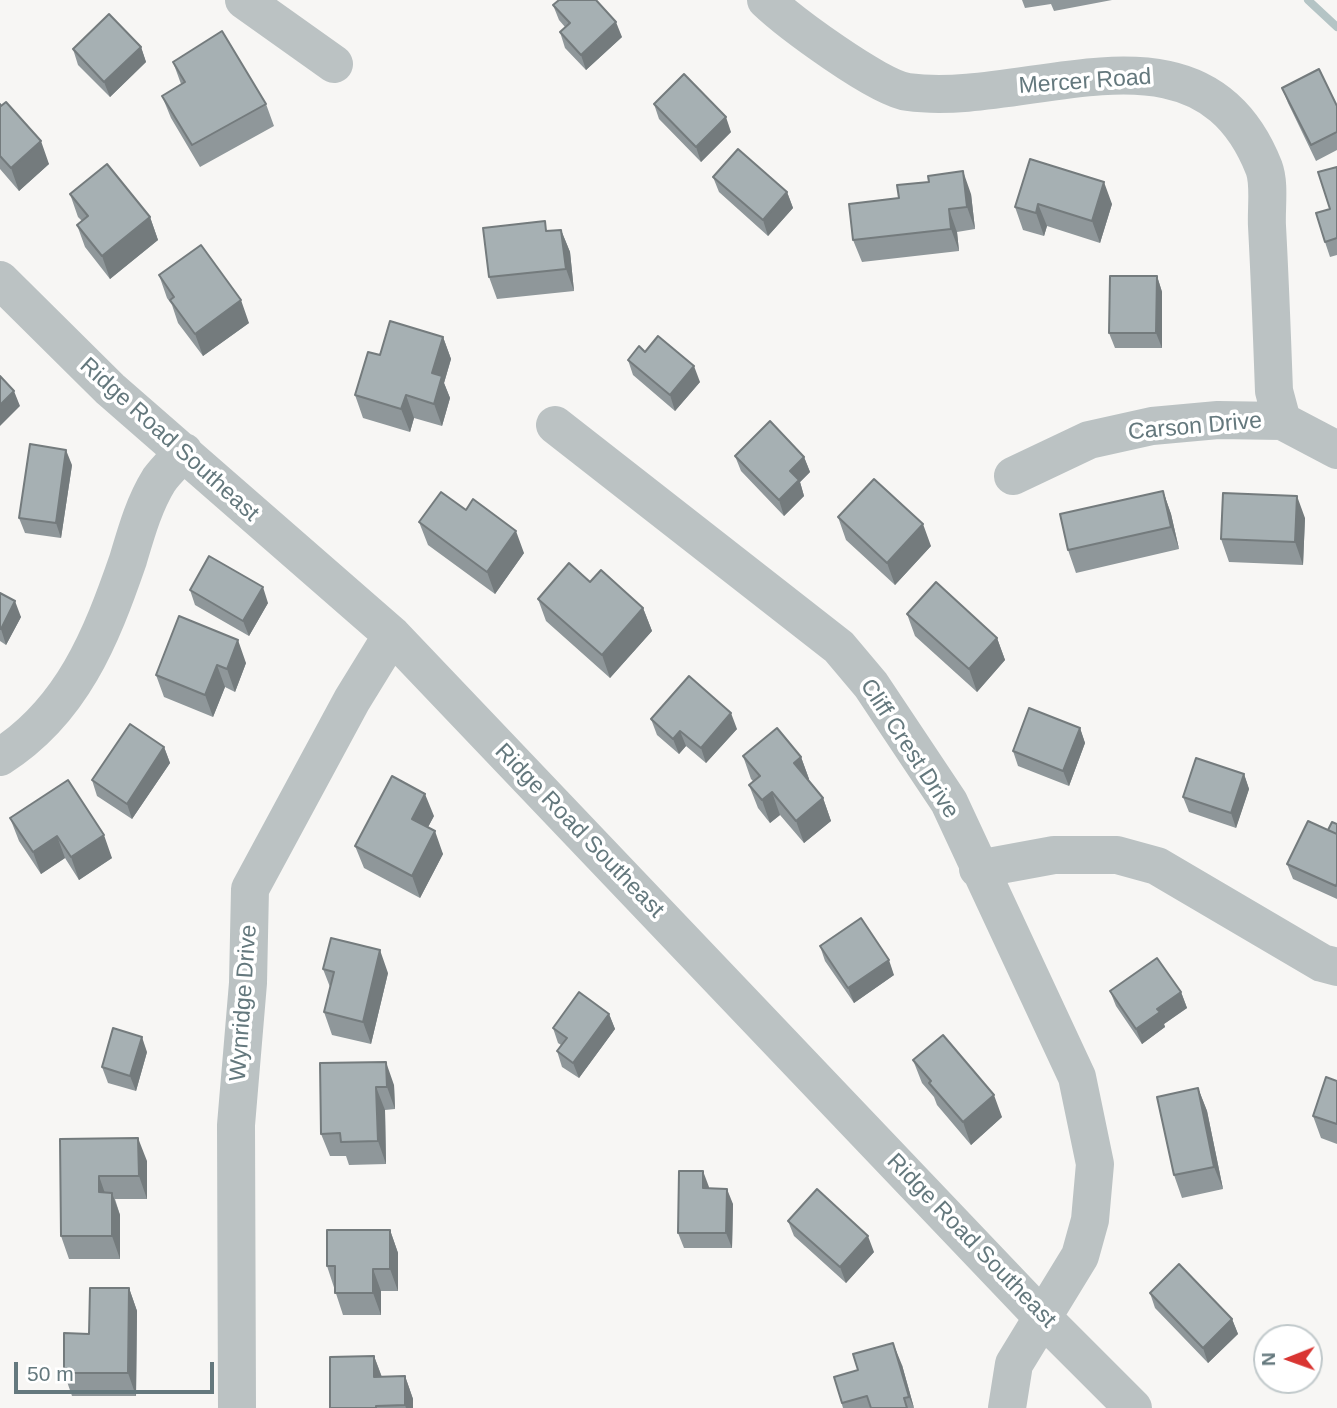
<!DOCTYPE html>
<style>
body{margin:0}
#map{position:relative;width:1337px;height:1408px;overflow:hidden;background:#f7f6f4;font-family:Helvetica,sans-serif}
canvas{display:block}
.north{position:absolute;left:1253px;top:1324px;width:70px;height:70px;box-sizing:border-box;background:#fff;border:2px solid #c1c9cb;border-radius:50%;rotate:269deg;font-size:19px;font-weight:700;line-height:28px;text-align:center;color:#64787d}
.north::after{content:'';display:block;margin:auto;width:24px;height:32px;background:#d93532;clip-path:polygon(50% 0,100% 100%,50% 72%,0 100%)}
.scale{position:absolute;left:14px;top:1362px;width:200px;height:32px;box-sizing:border-box;border:4px solid #64787d;border-top:0;padding-left:9px;font-size:21px;line-height:24px;white-space:nowrap;color:#64787d;-webkit-text-stroke:5px #fff;paint-order:stroke}
</style>
<div id="map">
<canvas width="1337" height="1408"></canvas>
<div class="north">N</div>
<div class="scale">50 m</div>
</div>
<script>
const g = document.querySelector('canvas').getContext('2d');
g.lineJoin = 'round';
function trace(path, color, width, dash) { g.strokeStyle = color; g.lineWidth = width; g.lineCap = dash ? 'butt' : 'round'; g.setLineDash(dash || []); g.stroke(path); }
function fill(path, color) { g.fillStyle = color; g.fill(path, 'evenodd'); }
function drawText(font, color, halo, rows, align = 'center') {
  g.font = font + ' Helvetica,sans-serif'; g.lineWidth = 7; g.setLineDash([]); g.textBaseline = 'middle'; g.strokeStyle = halo; g.fillStyle = color; for (const [text, x, y, turn = 0] of rows) {
    g.save(); g.translate(x, y); g.rotate((+turn || 0) * Math.PI / 180); g.textAlign = isNaN(turn) ? turn : align; if (halo) g.strokeText(text, 0, 0); g.fillText(text, 0, 0); g.restore();
  }
}
const stream = new Path2D(`
 M1308,0L1337,27`);
const minor = new Path2D(`
 M244,0L334,64
 M766,0C789,22 878,88 908,92C1029,109 1201,7 1264,168C1270,184 1266,209 1267,226C1270,281 1272,336 1274,391L1282,421
 M0,280L110,389L392,635L1041,1316L1133,1408
 M555,425L839,647L871,685L949,802L1077,1077L1095,1164L1090,1220L1080,1256L1014,1364L1007,1408
 M1013,476L1089,440L1152,426L1218,420L1282,421L1337,450
 M0,757C72,711 101,638 128,560C136,533 144,504 159,480C166,470 176,461 184,452
 M978,869L1054,855H1117L1157,866L1322,963L1337,967
 M237,1408L236,1125L248,983L250,889L352,700L392,635`);
const wall = new Path2D(`
 M1022,0H1112L1054,11L1051,4L1025,8Z
 M553,5L622,37L586,70L565,48L560,32L565,27L559,20Z
 M141,47L146,62L110,97L78,65L73,49Z
 M173,62L266,104L274,126L200,167L171,118L162,96L181,84Z
 M1282,88L1337,106V150L1316,161L1288,103Z
 M0,104L49,164L19,191L0,169Z
 M654,104L731,132L701,162L659,119Z
 M1030,159L1112,204L1100,243L1047,226L1044,236L1023,230L1015,207Z
 M1337,167V255L1330,257L1325,242Z
 M713,177L787,192L793,208L768,236L719,192Z
 M70,194L150,217L158,240L110,279L85,247L77,225L82,221L78,217Z
 M971,194L975,229L957,232L959,251L862,262L853,240Z
 M561,230L570,252L574,291L497,299L489,277L549,231Z
 M159,275L249,323L203,356L178,323L172,305L167,298Z
 M1157,276L1162,292V348H1115L1109,333Z
 M443,337L451,359L444,383L450,398L442,426L414,418L410,432L363,418L355,395L380,355Z
 M645,352L700,382L675,411L633,375L628,360Z
 M735,456L804,457L810,472L800,482L804,496L784,516L741,471Z
 M72,465L61,538L25,533L19,518Z
 M1163,491L1171,514L1179,549L1076,573L1068,550Z
 M838,517L931,546L895,585L846,540Z
 M1305,518L1303,565L1229,562L1221,539Z
 M419,522L524,553L495,594L428,545Z
 M590,582L643,608L652,631L610,678L546,621L538,599Z
 M190,590L268,603L249,636L195,605Z
 M0,593L21,617L6,645L0,641Z
 M907,614L997,638L1005,660L977,692L915,636Z
 M179,616L246,663L235,692L225,687L213,717L164,697L156,675Z
 M651,719L737,729L706,763L686,746L679,754L657,735Z
 M1080,728L1085,743L1069,786L1018,766L1013,751Z
 M164,747L170,763L132,819L97,796L92,780Z
 M743,756L801,757L809,779L808,780L823,798L831,821L804,843L780,815L770,823L758,808L749,785L754,782L751,779Z
 M1244,774L1249,789L1236,828L1189,812L1183,797Z
 M434,816L428,827L443,854L420,898L364,868L355,846Z
 M10,818L112,858L79,880L65,858L41,874L19,841Z
 M1337,824V899L1293,879L1287,864Z
 M820,946L894,975L854,1003L825,961Z
 M323,969L388,973L371,1044L332,1035L324,1012L330,987Z
 M1110,991L1181,992L1187,1008L1164,1024L1165,1027L1142,1044L1116,1006Z
 M609,1014L615,1029L579,1078L562,1067L557,1051L561,1045L558,1043L553,1028Z
 M147,1052L136,1091L108,1083L102,1067Z
 M913,1060L1002,1117L971,1145L937,1105L934,1097L922,1083Z
 M320,1063L394,1085L395,1109L385,1110L386,1164L349,1165L346,1156H330L321,1134Z
 M1337,1081V1144L1321,1138L1313,1116Z
 M1198,1088L1207,1111L1223,1189L1182,1198L1174,1175Z
 M60,1139L147,1161V1199H115L120,1215V1259H69L61,1236Z
 M709,1187V1189L733,1204L732,1248H684L678,1233Z
 M788,1221L874,1252L846,1283L794,1236Z
 M390,1230L398,1253V1291H381V1315H343L327,1266Z
 M129,1288L137,1311L136,1396H72L64,1373L89,1334Z
 M1150,1293L1232,1319L1238,1334L1208,1363L1155,1308Z
 M374,1356L382,1377L405,1376L413,1399V1408H330Z
 M902,1365L914,1408H843L834,1377Z`);
const shadedWall = new Path2D(`
 M616,22L622,37L586,70L581,55Z
 M141,47L146,62L110,97L104,82Z
 M726,117L731,132L701,162L696,147Z
 M41,141L49,164L19,191L11,168Z
 M963,171L971,194L975,229L967,207Z
 M1104,182L1112,204L1100,243L1092,221Z
 M787,192L793,208L768,236L763,220Z
 M1038,204L1047,226L1044,236L1036,213Z
 M949,209L957,232L959,251L951,229Z
 M150,217L158,240L110,279L102,256Z
 M561,230L570,252L574,291L566,269Z
 M1157,276L1162,292V348L1156,333Z
 M241,300L249,323L203,356L195,334Z
 M443,337L451,359L444,383L450,398L442,426L434,404L432,373Z
 M694,366L700,382L675,411L670,395Z
 M14,391L20,406L0,426V405Z
 M406,395L414,418L410,432L401,409Z
 M66,450L72,465L61,538L56,523Z
 M804,457L810,472L800,482L804,496L784,516L779,500L790,471Z
 M1163,491L1171,514L1179,549L1171,527Z
 M1297,496L1305,518L1303,565L1295,542Z
 M923,524L931,546L895,585L887,563Z
 M516,531L524,553L495,594L487,572Z
 M263,587L268,603L249,636L243,621Z
 M15,601L21,617L6,645L1,629Z
 M643,608L652,631L610,678L602,655Z
 M997,638L1005,660L977,692L969,669Z
 M238,640L246,663L235,692L227,669Z
 M217,665L225,687L213,717L205,695Z
 M731,713L737,729L706,763L701,748Z
 M1080,728L1085,743L1069,786L1063,771Z
 M680,731L686,746L679,754L673,739Z
 M164,747L170,763L132,819L127,804Z
 M801,757L809,779L802,786L794,763Z
 M1244,774L1249,789L1236,828L1231,813Z
 M772,792L780,815L770,823L762,800Z
 M425,794L434,816L420,842L412,819Z
 M823,798L831,821L804,843L796,821Z
 M435,831L443,854L420,898L412,876Z
 M104,835L112,858L79,880L71,857Z
 M57,836L65,858L41,874L33,852Z
 M380,950L388,973L371,1044L363,1022Z
 M889,960L894,975L854,1003L848,988Z
 M1181,992L1187,1008L1164,1024L1165,1027L1142,1044L1136,1029L1157,1009Z
 M609,1014L615,1029L579,1078L573,1063Z
 M142,1037L147,1052L136,1091L130,1076Z
 M386,1062L394,1085L395,1109L387,1087Z
 M376,1087L385,1110L386,1164L378,1141Z
 M1198,1088L1207,1111L1223,1189L1214,1167Z
 M994,1095L1002,1117L971,1145L963,1122Z
 M138,1138L147,1161V1199L139,1176Z
 M703,1171L709,1187V1204L703,1188Z
 M99,1176L107,1199L99,1192Z
 M727,1189L733,1204L732,1248L726,1233Z
 M112,1193L120,1215V1259L112,1236Z
 M390,1230L398,1253V1291L390,1269Z
 M868,1236L874,1252L846,1283L840,1267Z
 M373,1269L381,1291V1315L373,1293Z
 M129,1288L137,1311L136,1396L128,1373Z
 M1232,1319L1238,1334L1208,1363L1203,1348Z
 M893,1343L902,1365L914,1408L909,1397Z
 M374,1356L382,1378L374,1377Z
 M405,1376L413,1399V1408H406L405,1405Z`);
const building = new Path2D(`
 M559,0H596L616,22L581,55L560,32L570,23L553,5Z
 M109,14L141,47L104,82L73,49Z
 M222,31L266,104L192,145L162,96L185,82L173,62Z
 M1319,69L1337,106V132L1311,145L1282,88Z
 M684,74L726,117L696,147L654,104Z
 M6,102L41,141L11,168L0,156V104L1,106Z
 M738,149L787,192L763,220L713,177Z
 M1030,159L1104,182L1092,221L1038,204L1036,213L1015,207Z
 M107,164L150,217L102,256L77,225L88,216L70,194Z
 M1337,167V238L1325,242L1316,213L1330,209L1318,172Z
 M963,171L967,207L949,209L951,229L853,240L849,204L899,198L897,185L929,182L928,176Z
 M545,221L546,231L561,230L566,269L489,277L483,228Z
 M201,245L241,300L195,334L170,300L174,297L159,275Z
 M1110,276H1157L1156,333H1109Z
 M390,321L443,337L432,373L442,376L434,404L406,395L401,409L355,395L368,352L380,355Z
 M658,336L694,366L670,395L628,360L639,346L645,352Z
 M0,376L14,391L0,405Z
 M770,421L804,457L790,471L799,480L779,500L735,456Z
 M30,444L66,450L56,523L19,518Z
 M874,479L923,524L887,563L838,517Z
 M1163,491L1171,527L1068,550L1060,514Z
 M441,492L466,510L473,499L516,531L487,572L419,522Z
 M1223,493L1297,496L1295,542L1221,539Z
 M209,556L263,587L243,621L190,590Z
 M569,563L590,582L601,570L643,608L602,655L538,599Z
 M936,582L997,638L969,669L907,614Z
 M0,593L15,601L1,629H0Z
 M179,616L238,640L227,669L217,665L205,695L156,675Z
 M689,676L731,713L701,748L680,731L673,739L651,719Z
 M1029,708L1080,728L1063,771L1013,751Z
 M130,724L164,747L127,804L92,780Z
 M777,728L801,757L794,763L823,798L796,821L772,792L762,800L749,785L760,776L743,756Z
 M1196,758L1244,774L1231,813L1183,797Z
 M392,776L425,794L412,819L435,831L412,876L355,846Z
 M68,780L104,835L71,857L57,836L33,852L10,818Z
 M1308,821L1337,834V883L1336,886L1287,864Z
 M1332,822L1337,824V834L1328,830Z
 M861,918L889,960L848,988L820,946Z
 M331,938L380,950L363,1022L324,1012L334,972L323,969Z
 M1157,958L1181,992L1157,1009L1160,1012L1136,1029L1110,991Z
 M579,992L609,1014L573,1063L557,1051L567,1038L553,1028Z
 M113,1028L142,1037L130,1076L102,1067Z
 M943,1035L994,1095L963,1122L929,1083L931,1081L913,1060Z
 M386,1062L387,1087H376L378,1141L341,1142L340,1133L321,1134L320,1063Z
 M1326,1077L1337,1081V1124L1313,1116Z
 M1198,1088L1214,1167L1174,1175L1157,1097Z
 M138,1138L139,1176H99V1192L112,1193V1236H61L60,1139Z
 M679,1171H703V1188L727,1189L726,1233H678Z
 M817,1189L868,1236L840,1267L788,1221Z
 M327,1230H390V1269H373V1293H335V1266H327Z
 M1179,1264L1232,1319L1203,1348L1150,1293Z
 M90,1288H129L128,1373H64V1333L89,1334Z
 M893,1343L909,1397L904,1398L907,1408H871L867,1396L842,1403L834,1377L858,1370L853,1354Z
 M374,1356V1377L405,1376V1405L376,1406V1408H330V1357Z`);
const streetNames = [
 ["Mercer Road",1085,82,-4],
 ["Carson Drive",1195,427,-5],
 ["Ridge Road Southeast",169,440,42],
 ["Cliff Crest Drive",909,749,57],
 ["Ridge Road Southeast",579,831,46],
 ["Wynridge Drive",244,1003,-86],
 ["Ridge Road Southeast",971,1241,46]
];
trace(stream, '#b4c4c5', 8);
trace(minor, '#bbc2c3', 38);
fill(wall, '#8f979a');
fill(shadedWall, '#747b7d');
fill(building, '#a6b0b3');
trace(building, '#747b7d', 2);
drawText('23px', '#64787d', '#fff', streetNames);
</script>
